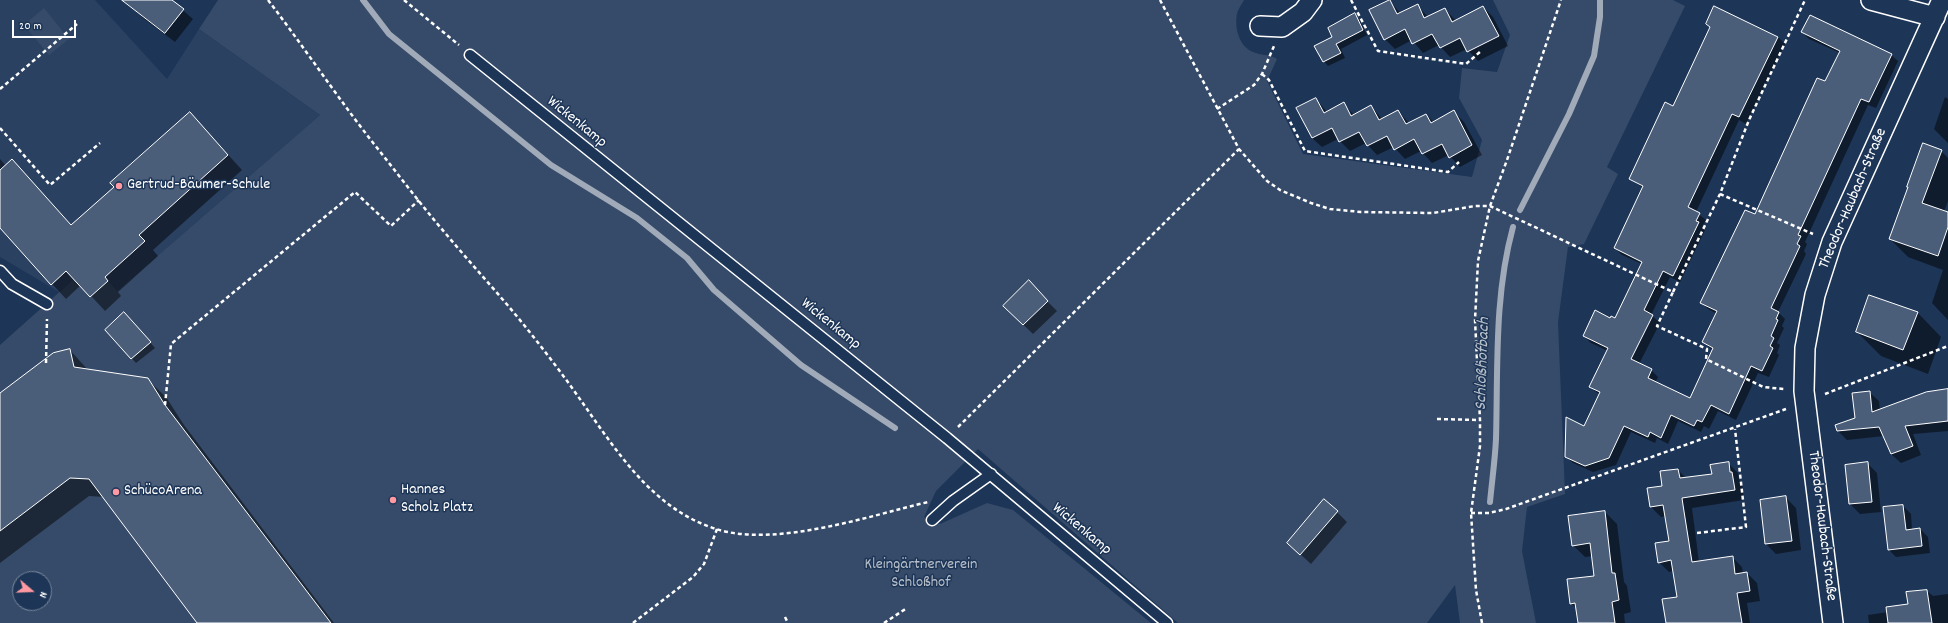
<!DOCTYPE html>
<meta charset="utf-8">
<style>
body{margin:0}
#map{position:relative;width:1948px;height:623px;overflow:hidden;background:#1d3557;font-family:Dekko,sans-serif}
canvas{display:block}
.north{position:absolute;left:12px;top:571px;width:40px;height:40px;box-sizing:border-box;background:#1d3557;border:1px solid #77869a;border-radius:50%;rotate:109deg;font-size:11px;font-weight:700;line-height:16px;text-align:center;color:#fff}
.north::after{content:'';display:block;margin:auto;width:14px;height:18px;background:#ff9aa2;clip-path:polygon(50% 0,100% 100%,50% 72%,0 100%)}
.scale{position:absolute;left:12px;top:20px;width:64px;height:18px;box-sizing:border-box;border:2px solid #fff;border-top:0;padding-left:5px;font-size:12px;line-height:14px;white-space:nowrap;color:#fff;-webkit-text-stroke:3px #1d3557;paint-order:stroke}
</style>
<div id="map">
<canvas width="1948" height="623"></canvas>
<div class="north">N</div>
<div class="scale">20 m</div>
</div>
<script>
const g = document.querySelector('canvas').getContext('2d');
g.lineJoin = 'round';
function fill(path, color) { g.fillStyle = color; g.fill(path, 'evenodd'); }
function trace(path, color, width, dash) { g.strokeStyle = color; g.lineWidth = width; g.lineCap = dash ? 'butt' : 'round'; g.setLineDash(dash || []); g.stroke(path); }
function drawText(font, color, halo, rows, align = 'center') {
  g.font = font + ' Dekko,sans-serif'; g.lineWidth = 3; g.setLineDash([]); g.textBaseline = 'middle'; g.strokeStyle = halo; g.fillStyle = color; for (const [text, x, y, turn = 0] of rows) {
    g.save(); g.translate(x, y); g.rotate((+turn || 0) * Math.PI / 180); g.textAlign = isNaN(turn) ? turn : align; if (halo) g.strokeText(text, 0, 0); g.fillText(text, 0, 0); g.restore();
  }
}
const built = new Path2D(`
 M0,0H95L167,79L199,29L320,115L117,291L90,297L74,279L59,292L0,257Z`);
const green = new Path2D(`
 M218,0H1244C1242,4 1238,9 1237,14C1234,29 1240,49 1256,53C1264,56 1270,54 1277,59L1267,81L1303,154L1472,177L1482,140L1459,98L1462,68L1497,72L1510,35L1493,0H1673L1685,6L1607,167L1618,174L1584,244L1568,247L1558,322L1565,494L1527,507L1522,551L1536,623H1460L1455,585L1427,623H1178L978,449L936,491L924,517L940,524L987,503L1013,510L1151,623H0V345L74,279L90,297L108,281L117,291L320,115L199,29ZM20,579H44V603H20Z
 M44,8L69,39L49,55L24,25Z`);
const shadow = new Path2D(`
 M126,0H171L193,19L175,42L143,18Z
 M1390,1L1401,14L1417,5L1428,17L1445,9L1456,21L1483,7L1493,17L1508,46L1478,61L1467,49L1450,57L1439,45L1423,53L1412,40L1395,49L1385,39Z
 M1355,15L1359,19L1367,35L1341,49L1345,58L1328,66L1324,61L1333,37Z
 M1707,24L1778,37L1785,44L1746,124L1739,120L1696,212L1706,220L1702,227L1705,230L1680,282L1670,277L1651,315L1660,323L1639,364L1651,370L1658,377L1655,383L1690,400L1713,351L1704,342L1717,314L1708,309L1701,302L1755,216L1826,83L1840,53L1809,39L1802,32L1891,55L1898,61L1876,108L1868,105L1805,242L1807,244L1804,251L1806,254L1778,312L1785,319L1782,326L1784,328L1777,343L1780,345L1777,353L1779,355L1769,377L1758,373L1736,420L1718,411L1709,429L1704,426L1701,432L1678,421L1668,444L1657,438L1655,443L1631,432L1616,465L1593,472L1573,463L1566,456L1584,427L1600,395L1590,387L1608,351L1591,343L1584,336L1610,319H1615L1642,264L1622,255L1615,248L1643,188L1630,178L1673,107L1711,28Z
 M1945,97L1948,99V143L1934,129Z
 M1316,99L1327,112L1343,103L1354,115L1371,106L1382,119L1398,111L1409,123L1426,115L1434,122L1454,112L1464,122L1482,155L1460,167L1449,155L1432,163L1421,151L1405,159L1394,147L1377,155L1366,143L1350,151L1338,139L1322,147L1312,138Z
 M190,113L242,170L153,250L158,256L118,292L121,296L105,311L81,285L66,299L0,227V159L6,166L12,160L72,226L115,187Z
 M1941,151L1948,158V201L1944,212L1948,213V320L1932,303L1943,270L1908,257L1890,239Z
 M1038,292L1057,311L1033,334L1004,306Z
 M1917,312L1941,337L1928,374L1881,356L1857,332Z
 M129,318L155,348L136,363L106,330Z
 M70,350L88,370L147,379L166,397L184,425L334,623H198L104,497L89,496L0,563V394Z
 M1948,390V431L1913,434L1921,455L1901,463L1891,454L1884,436L1847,440L1838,431L1856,419L1869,392L1879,401L1880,410Z
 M1728,463L1738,473L1739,480L1742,483L1744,500L1692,508L1699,562L1732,557L1742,567L1743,574L1747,573L1757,583L1760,601L1747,603L1750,623H1671L1678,598L1674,571L1669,572L1659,562L1671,542L1666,516L1661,517L1651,507L1663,487L1678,470L1686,478L1713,475Z
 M1867,463L1877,473L1881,512L1860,514L1850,504L1846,466Z
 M1786,498L1796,508L1801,550L1776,554L1766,544Z
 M1903,506L1911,514L1912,530L1920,529L1928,537L1930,553L1896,557L1889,550Z
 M1337,512L1347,522L1311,564L1298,552Z
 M1605,512L1617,524L1624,582L1627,586L1631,612L1624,614L1625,623H1579L1577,609L1571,603L1596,577L1593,556L1585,557L1573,545Z
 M1927,591L1933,596L1948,594V623H1869L1868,615L1888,612L1909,605Z`);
const stream = new Path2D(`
 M363,0L389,34L551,165L637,218L687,258L714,290L801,365L895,428
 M1520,210L1569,114L1594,56L1600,17V0
 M1490,502C1492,481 1495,460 1496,439C1498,367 1494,297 1513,227`);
const building = new Path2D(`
 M122,0H172L184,9L165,33Z
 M1390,0L1397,14L1418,4L1424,18L1445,8L1452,22L1483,6L1499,36L1467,52L1460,38L1440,48L1432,34L1412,44L1405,29L1384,40L1369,10Z
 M1714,6L1778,37L1739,117L1732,114L1688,207L1700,213L1696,221L1699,222L1673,276L1663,271L1644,310L1653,315L1631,359L1652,369L1648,378L1690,398L1713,348L1702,342L1717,311L1700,303L1745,210L1755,214L1817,78L1825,81L1840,51L1801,32L1810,15L1892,54L1869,102L1861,99L1798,235L1801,236L1797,244L1800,246L1771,308L1779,312L1776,319L1778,320L1771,336L1774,338L1770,346L1773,348L1762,371L1751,366L1729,414L1711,405L1702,422L1697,420L1694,426L1671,415L1661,438L1650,432L1648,437L1624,426L1609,458L1585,466L1565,457L1566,417L1584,426L1600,392L1589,387L1608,348L1583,336L1595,310L1610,318L1611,316L1615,318L1642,262L1614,248L1643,186L1629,179L1665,102L1673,106L1710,27L1706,24Z
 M1355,13L1363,30L1336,44L1341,53L1323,62L1314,46L1332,37L1328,28Z
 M1316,98L1324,113L1344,102L1351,116L1371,105L1379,120L1398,110L1406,124L1426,114L1431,123L1454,110L1472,145L1449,158L1442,144L1422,154L1414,139L1394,150L1387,136L1367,146L1359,132L1339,142L1332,128L1312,138L1296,108Z
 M190,112L228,155L139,235L145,241L105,277L108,281L90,297L66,271L51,285L0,228V170L12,159L71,225L114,187L110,183Z
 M1923,143L1942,150L1922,203L1948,212V227L1938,256L1889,239L1908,187H1907Z
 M1029,280L1048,301L1023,325L1003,306Z
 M1869,295L1918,312L1903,350L1856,332Z
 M124,312L151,342L131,359L105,330Z
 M70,349L74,367L148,378L165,405L331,623H197L89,479L70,478L0,531V393L53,353Z
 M1948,389V421L1905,426L1913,446L1891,454L1879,427L1837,431L1835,425L1855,418L1852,393L1870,391L1872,412L1926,392Z
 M1729,462L1730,472H1732L1735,490L1682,498L1683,505L1692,562L1733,556L1735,574L1747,572L1750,591L1737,593L1742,623H1666L1662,599L1677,597L1671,560L1658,563L1655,543L1669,541L1663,505L1650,507L1647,488L1662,486L1660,471L1678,469L1680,478L1712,474L1710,465Z
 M1868,462L1872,502L1849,504L1845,465Z
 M1786,496L1792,541L1765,544L1760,500Z
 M1324,499L1338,511L1300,555L1287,543Z
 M1903,505L1906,530L1920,528L1922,546L1888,550L1883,507Z
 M1605,511L1612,573H1615L1619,600L1612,602L1615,623H1578L1575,603L1570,604L1567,579L1594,576L1590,543L1572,546L1568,516Z
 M1927,590L1932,623H1888L1886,607L1908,604L1906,592Z`);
const path = new Path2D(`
 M268,0C304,47 337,97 374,144C398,174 421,205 446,234C472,265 499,294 524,325C544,350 564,376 582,402C618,453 653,509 716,529C775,548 869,516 928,502
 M404,0L459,45
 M1160,0L1239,149L1267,181L1280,190L1311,203L1330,209L1361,212L1433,213L1475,206H1490L1673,292L1657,326L1707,349L1706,359L1763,387L1784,389
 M1351,0L1378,51L1466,64L1481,51
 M1262,74L1269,80L1305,151L1448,172L1459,162
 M0,89L77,24
 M1217,109L1254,85L1262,74L1274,46
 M0,128L50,185L100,143
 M1720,194L1813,234
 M1673,292L1720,194L1749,120L1805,0
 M46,363L47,319
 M1825,394L1948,346
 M165,405L171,344L355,192L391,226L419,200
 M1437,419L1480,420
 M958,427L1239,149
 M1471,513H1489L1506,509L1786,409
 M1697,533L1746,527L1735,429
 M785,617L788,623
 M633,623L693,577L704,564L717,529
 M884,623L907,608
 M1482,623L1476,590L1471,513L1480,446V420L1475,320L1478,261L1490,206L1507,160L1561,0`);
const lane = new Path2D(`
 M470,55L947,438L1167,623
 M0,271L12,284L47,304
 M932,520L953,501L991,474`);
const street = new Path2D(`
 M1871,0L1935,17
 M1260,26L1282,27L1303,12L1312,0
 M1833,623L1804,391L1805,348L1815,295L1832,242L1942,0`);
const markers = [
 [119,186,4,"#ff9aa2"],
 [116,492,4,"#ff9aa2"],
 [393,500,4,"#ff9aa2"]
];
const streetNames = [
 ["Wickenkamp",576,123,39],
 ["Theodor-Haubach-Straße",1854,199,-67],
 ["Wickenkamp",830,325,39],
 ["Theodor-Haubach-Straße",1821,526,83],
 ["Wickenkamp",1081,530,40]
];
const poiNames = [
 ["Gertrud-Bäumer-Schule",127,186],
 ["Hannes",401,491],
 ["Scholz Platz",401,509],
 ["SchücoArena",124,492]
];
const parkNames = [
 ["Kleingärtnerverein",921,566],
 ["Schloßhof",921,584]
];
const waterNames = [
 ["Schloßhofbach",1484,364,-88]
];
fill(built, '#2a4161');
fill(green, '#364b69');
fill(shadow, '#0007');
trace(stream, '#a0aab8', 6);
fill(building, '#4a5d79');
trace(building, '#fff', 1);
trace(lane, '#fff', 13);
trace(street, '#fff', 22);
trace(path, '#fff', 2.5, [4, 3]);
trace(lane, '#1d3557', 10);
trace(street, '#1d3557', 19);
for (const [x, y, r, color] of markers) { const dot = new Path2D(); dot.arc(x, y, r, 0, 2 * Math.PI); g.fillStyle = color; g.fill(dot); trace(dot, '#1d3557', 1.5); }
drawText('16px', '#fff', '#1d3557', streetNames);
drawText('16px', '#fff', '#1d3557', poiNames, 'left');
drawText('16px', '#b9c0ca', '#1d3557', parkNames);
drawText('italic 17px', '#b8c0ca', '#1d3557', waterNames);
</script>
